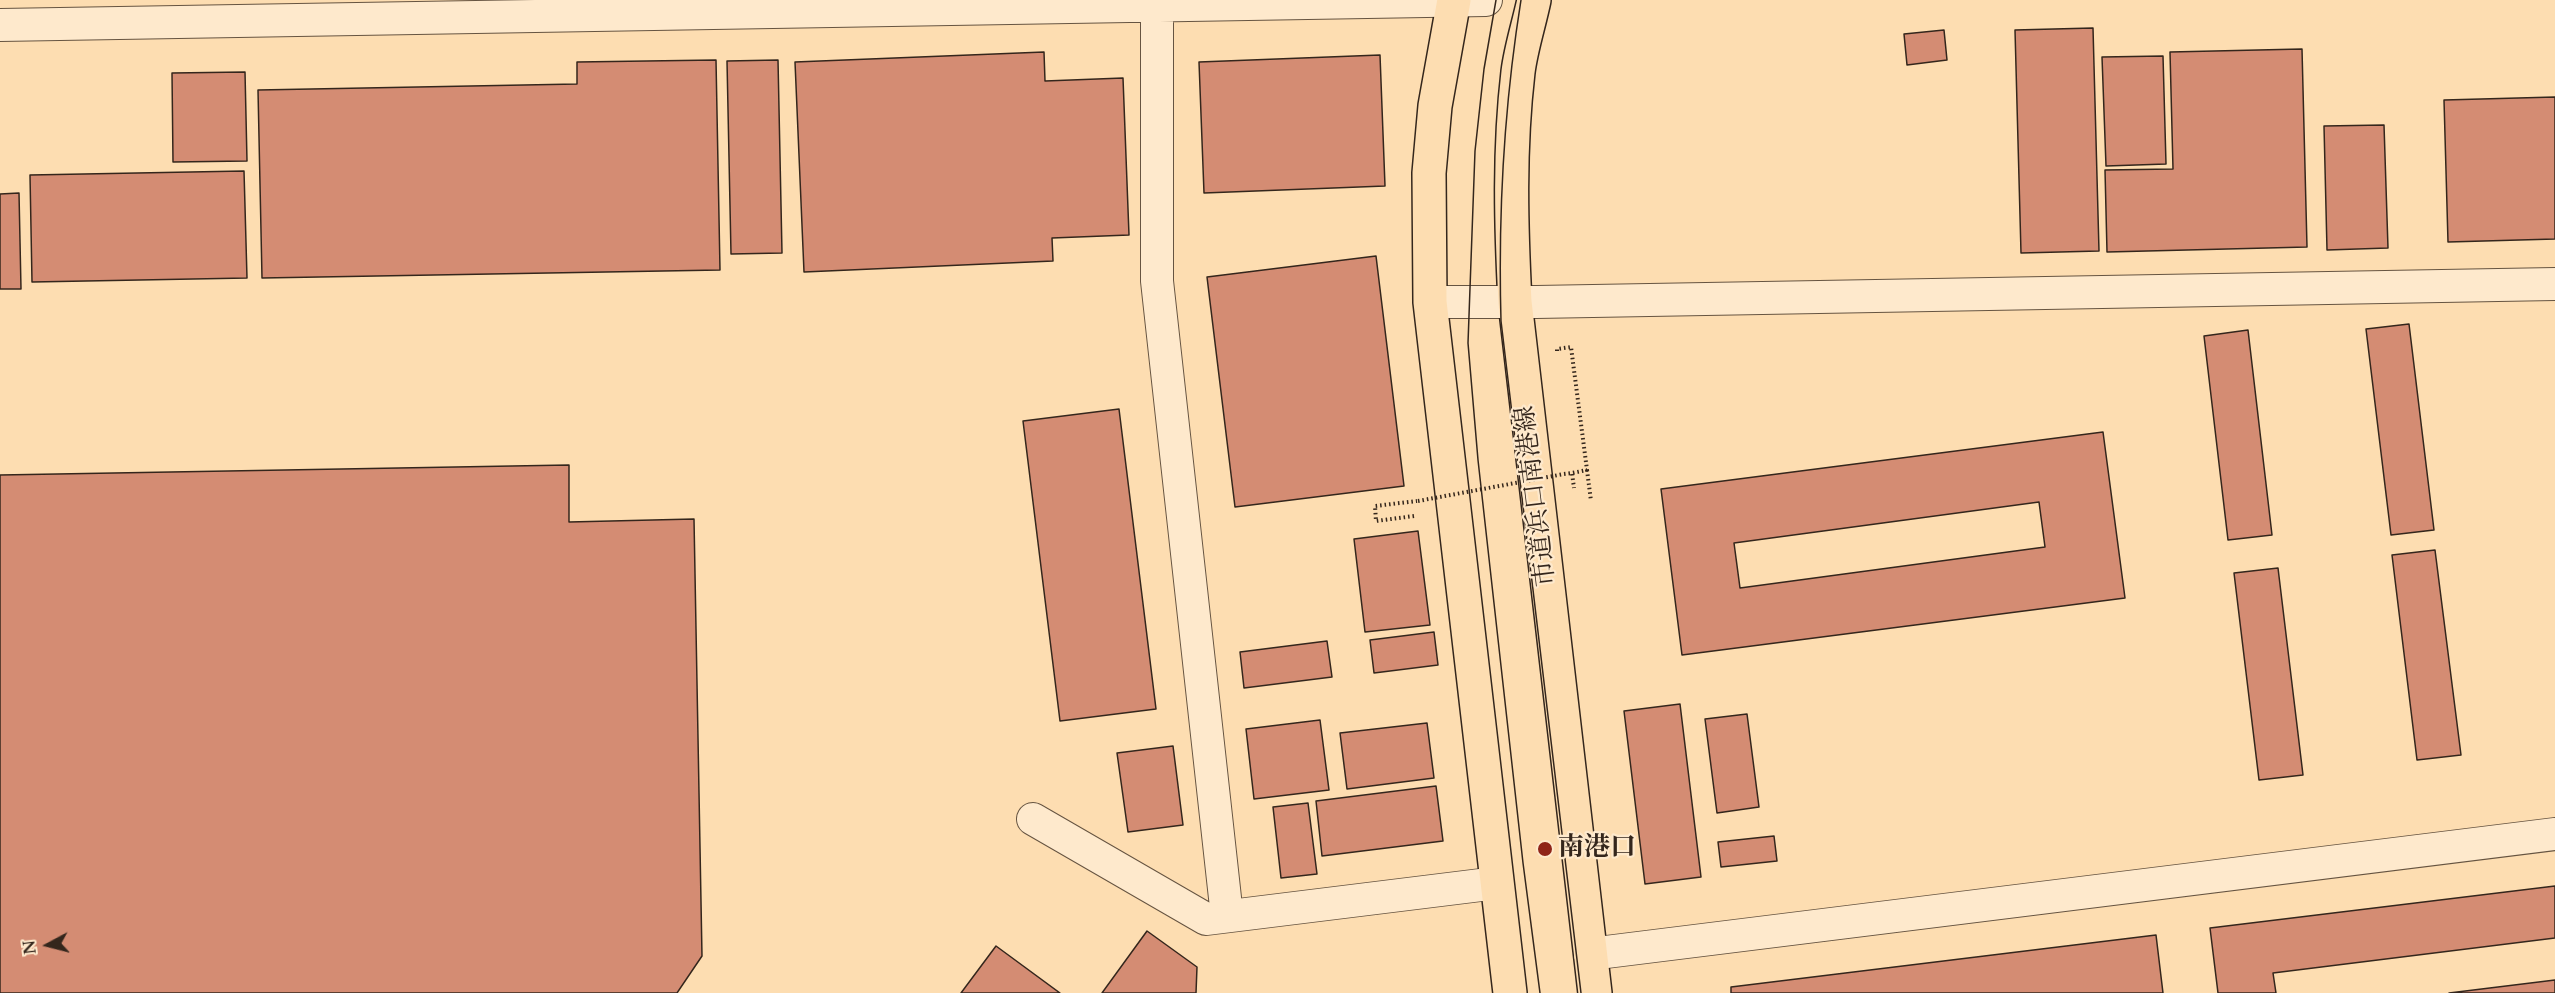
<!DOCTYPE html>
<meta charset="utf-8">
<style>
body{margin:0}
#map{position:relative;width:2555px;height:993px;overflow:hidden;background:#fdddb1;font-family:Cardo,serif}
canvas{display:block}
.north{position:absolute;left:18px;top:915px;width:60px;height:60px;-webkit-text-stroke:4px #fee9cc;paint-order:stroke;rotate:263deg;font-size:16px;font-weight:700;line-height:24px;text-align:center;color:#34261c}
.north::after{content:'';display:block;margin:auto;width:21px;height:27px;background:#34261c;clip-path:polygon(50% 0,100% 100%,50% 72%,0 100%)}
</style>
<div id="map">
<canvas width="2555" height="993"></canvas>
<div class="north">N</div>
</div>
<script>
const g = document.querySelector('canvas').getContext('2d');
g.lineJoin = 'round';
function fill(path, color) { g.fillStyle = color; g.fill(path, 'evenodd'); }
function trace(path, color, width, dash) { g.strokeStyle = color; g.lineWidth = width; g.lineCap = dash ? 'butt' : 'round'; g.setLineDash(dash || []); g.stroke(path); }
function drawText(font, color, halo, rows, align = 'center') {
  g.font = font + ' Cardo,"Noto Serif JP",serif'; g.lineWidth = 4.5; g.setLineDash([]); g.textBaseline = 'middle'; g.strokeStyle = halo; g.fillStyle = color; for (const [text, x, y, turn = 0] of rows) {
    g.save(); g.translate(x, y); g.rotate((+turn || 0) * Math.PI / 180); g.textAlign = isNaN(turn) ? turn : align; if (halo) g.strokeText(text, 0, 0); g.fillText(text, 0, 0); g.restore();
  }
}
const building = new Path2D(`
 M2093,28L2099,251L2021,253L2015,30Z
 M1944,30L1947,60L1907,65L1904,34Z
 M2302,49L2307,247L2107,252L2105,170L2173,169L2170,52Z
 M1044,52L1045,81L1123,78L1129,235L1052,238L1053,261L804,272L795,62Z
 M1380,55L1385,186L1204,193L1199,62Z
 M2163,56L2166,164L2106,166L2102,57Z
 M716,60L720,270L262,278L258,90L577,84V62Z
 M778,60L782,253L731,254L727,61Z
 M245,72L247,161L173,162L172,73Z
 M2555,97V239L2448,242L2444,100Z
 M2384,125L2388,248L2327,250L2324,126Z
 M244,171L247,278L32,282L30,175Z
 M19,193L21,289H0V194Z
 M1376,256L1404,486L1235,507L1207,277Z
 M2409,324L2434,530L2391,535L2366,329Z
 M2248,330L2272,535L2228,540L2204,336Z
 M1119,409L1156,709L1060,721L1023,421Z
 M2103,432L2125,598L1682,655L1661,489ZM2039,502L2045,547L1740,588L1734,543Z
 M569,465V522L694,519L702,956L677,993H0V475Z
 M1418,531L1430,625L1365,632L1354,539Z
 M2435,550L2461,755L2417,760L2392,555Z
 M2278,568L2303,775L2259,780L2234,573Z
 M1434,632L1438,665L1374,673L1370,640Z
 M1327,641L1332,677L1244,688L1240,652Z
 M1680,704L1701,877L1645,884L1624,711Z
 M1747,714L1759,807L1717,813L1705,719Z
 M1320,720L1329,790L1254,799L1246,729Z
 M1427,723L1434,778L1347,789L1340,733Z
 M1173,746L1183,825L1128,832L1117,753Z
 M1436,786L1443,841L1322,856L1316,801Z
 M1308,803L1317,874L1281,878L1273,807Z
 M1774,836L1777,861L1721,867L1718,842Z
 M2555,886V938L2273,973L2276,993H2218L2210,928Z
 M1147,931L1197,967L1196,993H1102Z
 M2156,935L2163,993H1731V987Z
 M996,946L1060,993H961Z
 M2555,980V993H2449Z`);
const path = new Path2D(`
 M1557,351V349L1571,347L1587,470L1572,473
 M1587,470L1591,501
 M1414,516L1376,521L1375,506L1417,501`);
const minor = new Path2D(`
 M1157,6V281L1227,916
 M0,25L1486,0
 M1430,302H1536L2555,284
 M1033,819L1206,919L1497,883
 M1590,954L2555,834`);
const primary = new Path2D(`
 M1454,0L1435,106L1429,173L1430,302L1510,993
 M1534,0C1529,24 1521,48 1518,72C1509,149 1511,225 1515,302L1595,993`);
const tram = new Path2D(`
 M1496,0L1484,69L1475,151L1468,343L1478,460L1523,863L1540,993
 M1521,0C1504,106 1498,213 1501,321L1581,993`);
const pathBridge = new Path2D(`
 M1418,501L1564,474L1572,473L1574,488`);
const markers = [
 [1545,849,8,"#8f2418"]
];
const streetNames = [
 ["市道浜口南港線",1537,496,-97]
];
const poiNames = [
 ["南港口",1558,849]
];
fill(building, '#d48c73');
trace(building, '#34261c', 1.5);
trace(minor, '#665441', 34);
trace(primary, '#34261c', 36);
trace(path, '#34261c', 4, [1.5, 3]);
trace(minor, '#fee9cc', 32);
trace(primary, '#fdddb1', 33);
trace(tram, '#34261c', 1.5);
trace(pathBridge, '#34261c', 4, [1.5, 3]);
for (const [x, y, r, color] of markers) { const dot = new Path2D(); dot.arc(x, y, r, 0, 2 * Math.PI); g.fillStyle = color; g.fill(dot); trace(dot, '#fee9cc', 2); }
drawText('26px', '#34261c', '#fee9cc', streetNames);
drawText('bold 26px', '#34261c', '#fee9cc', poiNames, 'left');
</script>
